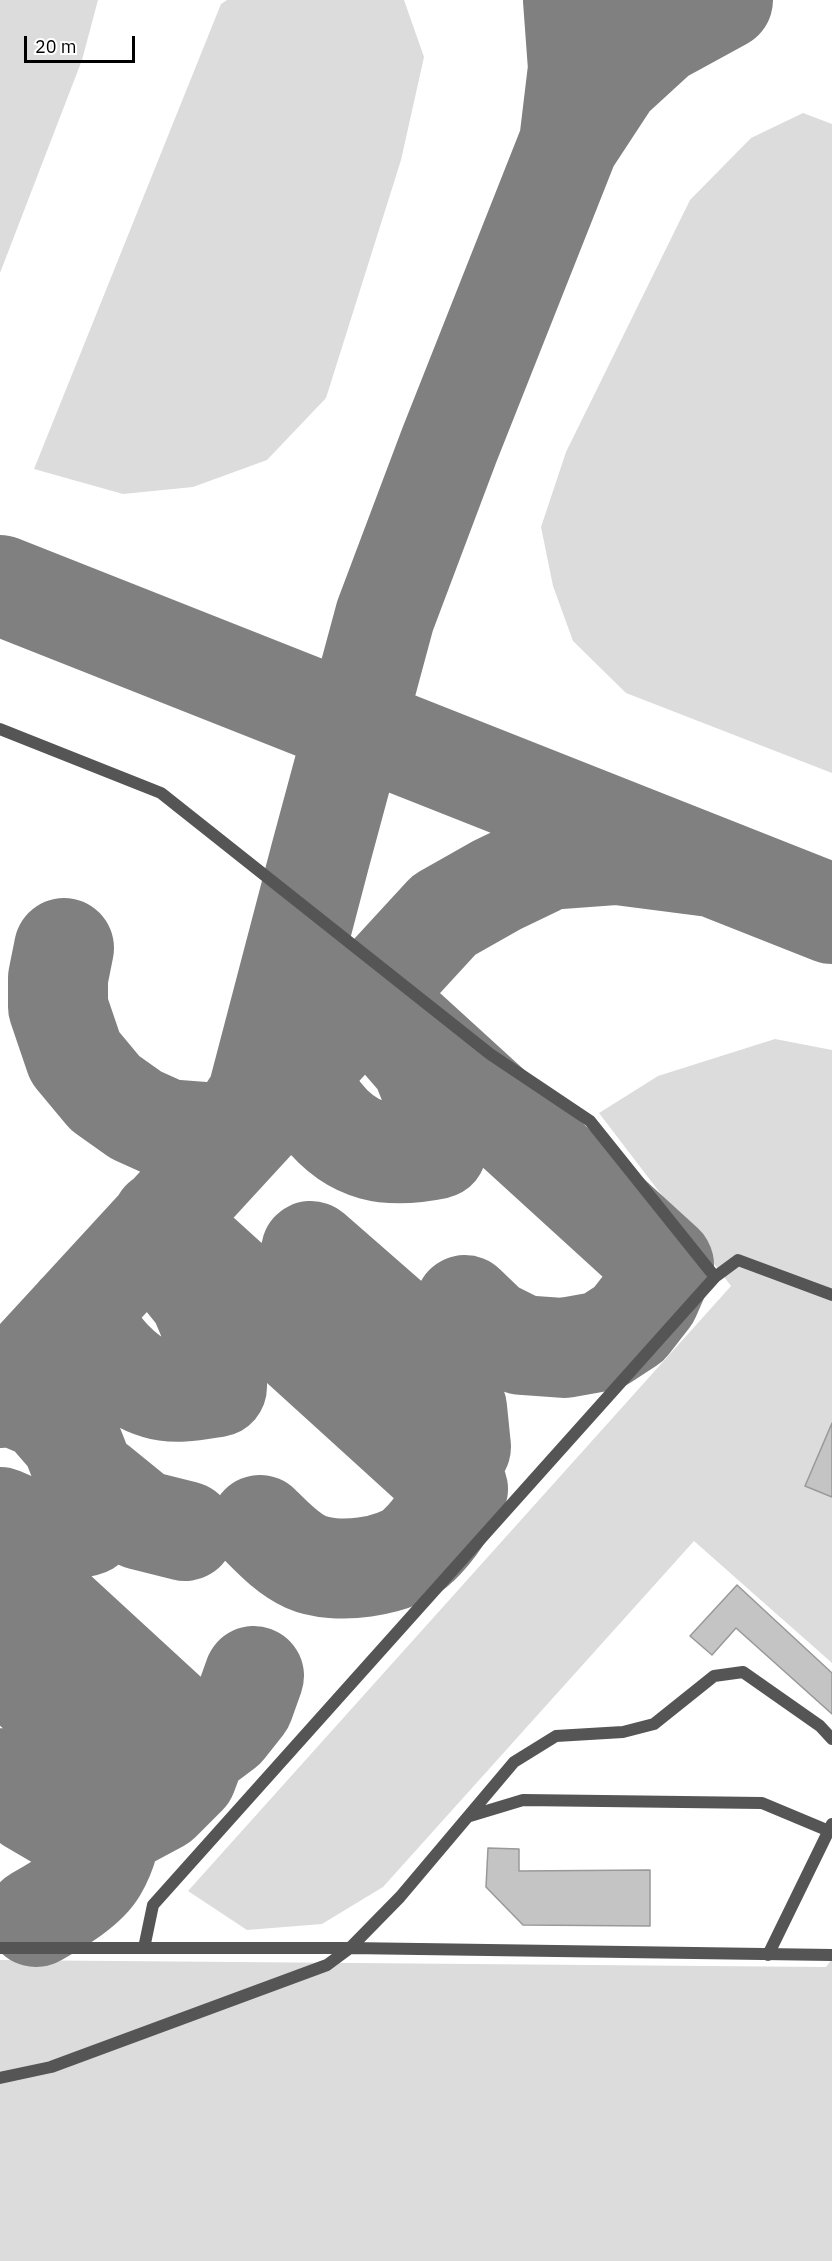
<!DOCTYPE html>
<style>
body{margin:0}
#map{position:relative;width:832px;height:2261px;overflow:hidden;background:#fff;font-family:"IBM Plex Sans",sans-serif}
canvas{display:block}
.scale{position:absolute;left:24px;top:36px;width:111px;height:27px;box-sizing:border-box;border:3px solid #000;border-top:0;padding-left:8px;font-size:18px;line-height:21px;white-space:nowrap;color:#000;-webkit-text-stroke:4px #fff;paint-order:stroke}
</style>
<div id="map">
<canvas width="832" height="2261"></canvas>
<div class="scale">20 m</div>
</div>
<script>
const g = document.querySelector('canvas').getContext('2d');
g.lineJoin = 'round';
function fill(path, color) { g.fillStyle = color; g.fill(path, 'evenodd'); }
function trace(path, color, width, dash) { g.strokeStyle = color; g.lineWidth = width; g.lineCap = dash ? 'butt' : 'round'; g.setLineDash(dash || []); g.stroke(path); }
const green = new Path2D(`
 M0,0H98L82,60L0,273Z
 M227,0H404L424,57L401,160L326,398L267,460L193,487L123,494L34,469L221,4Z
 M803,113L832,124V773L626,693L573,641L553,586L541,527L566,452L690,200L751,138Z
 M775,1039L832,1050V1663L694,1541L383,1887L322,1924L247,1930L188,1891L731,1286L599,1113L658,1076Z
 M832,1959V2261H0V1960L826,1967Z`);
const taxiway = new Path2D(`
 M569,143L611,79L659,35L723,0
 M0,585L832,914
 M64,948L58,978V1007L75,1057L105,1093L136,1115L167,1129L219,1133L250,1126
 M369,996L664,1265L650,1297L629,1324L603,1341L564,1348L522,1345L490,1329L465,1305
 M298,1073C305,1086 312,1102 321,1113C353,1154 389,1159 437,1149L438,1106L421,1063L395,1033L389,1030
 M212,1165L257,1097L321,853L385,616L449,446L569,143L578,68L573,0
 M162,1220L458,1489C447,1510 436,1529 419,1545C396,1568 335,1575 306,1562C288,1554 273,1538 260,1525
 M311,1251L438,1362L457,1408L461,1447
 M77,1314C97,1343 121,1379 157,1389C176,1395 198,1390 217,1387V1340L199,1297L174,1266L148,1256
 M0,1398L444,915L497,885L549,860L617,855L710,867
 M98,1485L141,1520L185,1531
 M0,1517L30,1530L63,1531L87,1526L88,1483L71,1440L45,1410L5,1393
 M0,1560L199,1743L187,1775L160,1802L132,1817L95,1826L59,1820L30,1803L6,1778
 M0,1660C26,1683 55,1705 79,1730C114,1767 123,1825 97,1870C86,1889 55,1906 36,1917
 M140,1762L169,1764L205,1743L225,1728L244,1704L254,1676`);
const building = new Path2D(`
 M832,1423V1497L805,1486Z
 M737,1585L832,1673V1714L736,1628L712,1655L690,1636Z
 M488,1848L519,1849V1871L650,1870V1926L523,1925L486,1887Z`);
const service = new Path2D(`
 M0,729L161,793L490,1054L590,1121L715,1277L153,1905L144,1948
 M715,1277L738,1260L832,1295
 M470,1816L523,1800L762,1803L829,1831
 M0,1948H350L832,1955
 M768,1955L832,1824
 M0,2078L51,2067L327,1965L350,1948L400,1897L514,1762L556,1736L623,1732L654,1724L714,1676L743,1672L820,1726L832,1739`);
fill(green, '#dcdcdc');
trace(taxiway, '#808080', 100);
fill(building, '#c4c4c4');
trace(building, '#999', 1.5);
trace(service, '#555', 12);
</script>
